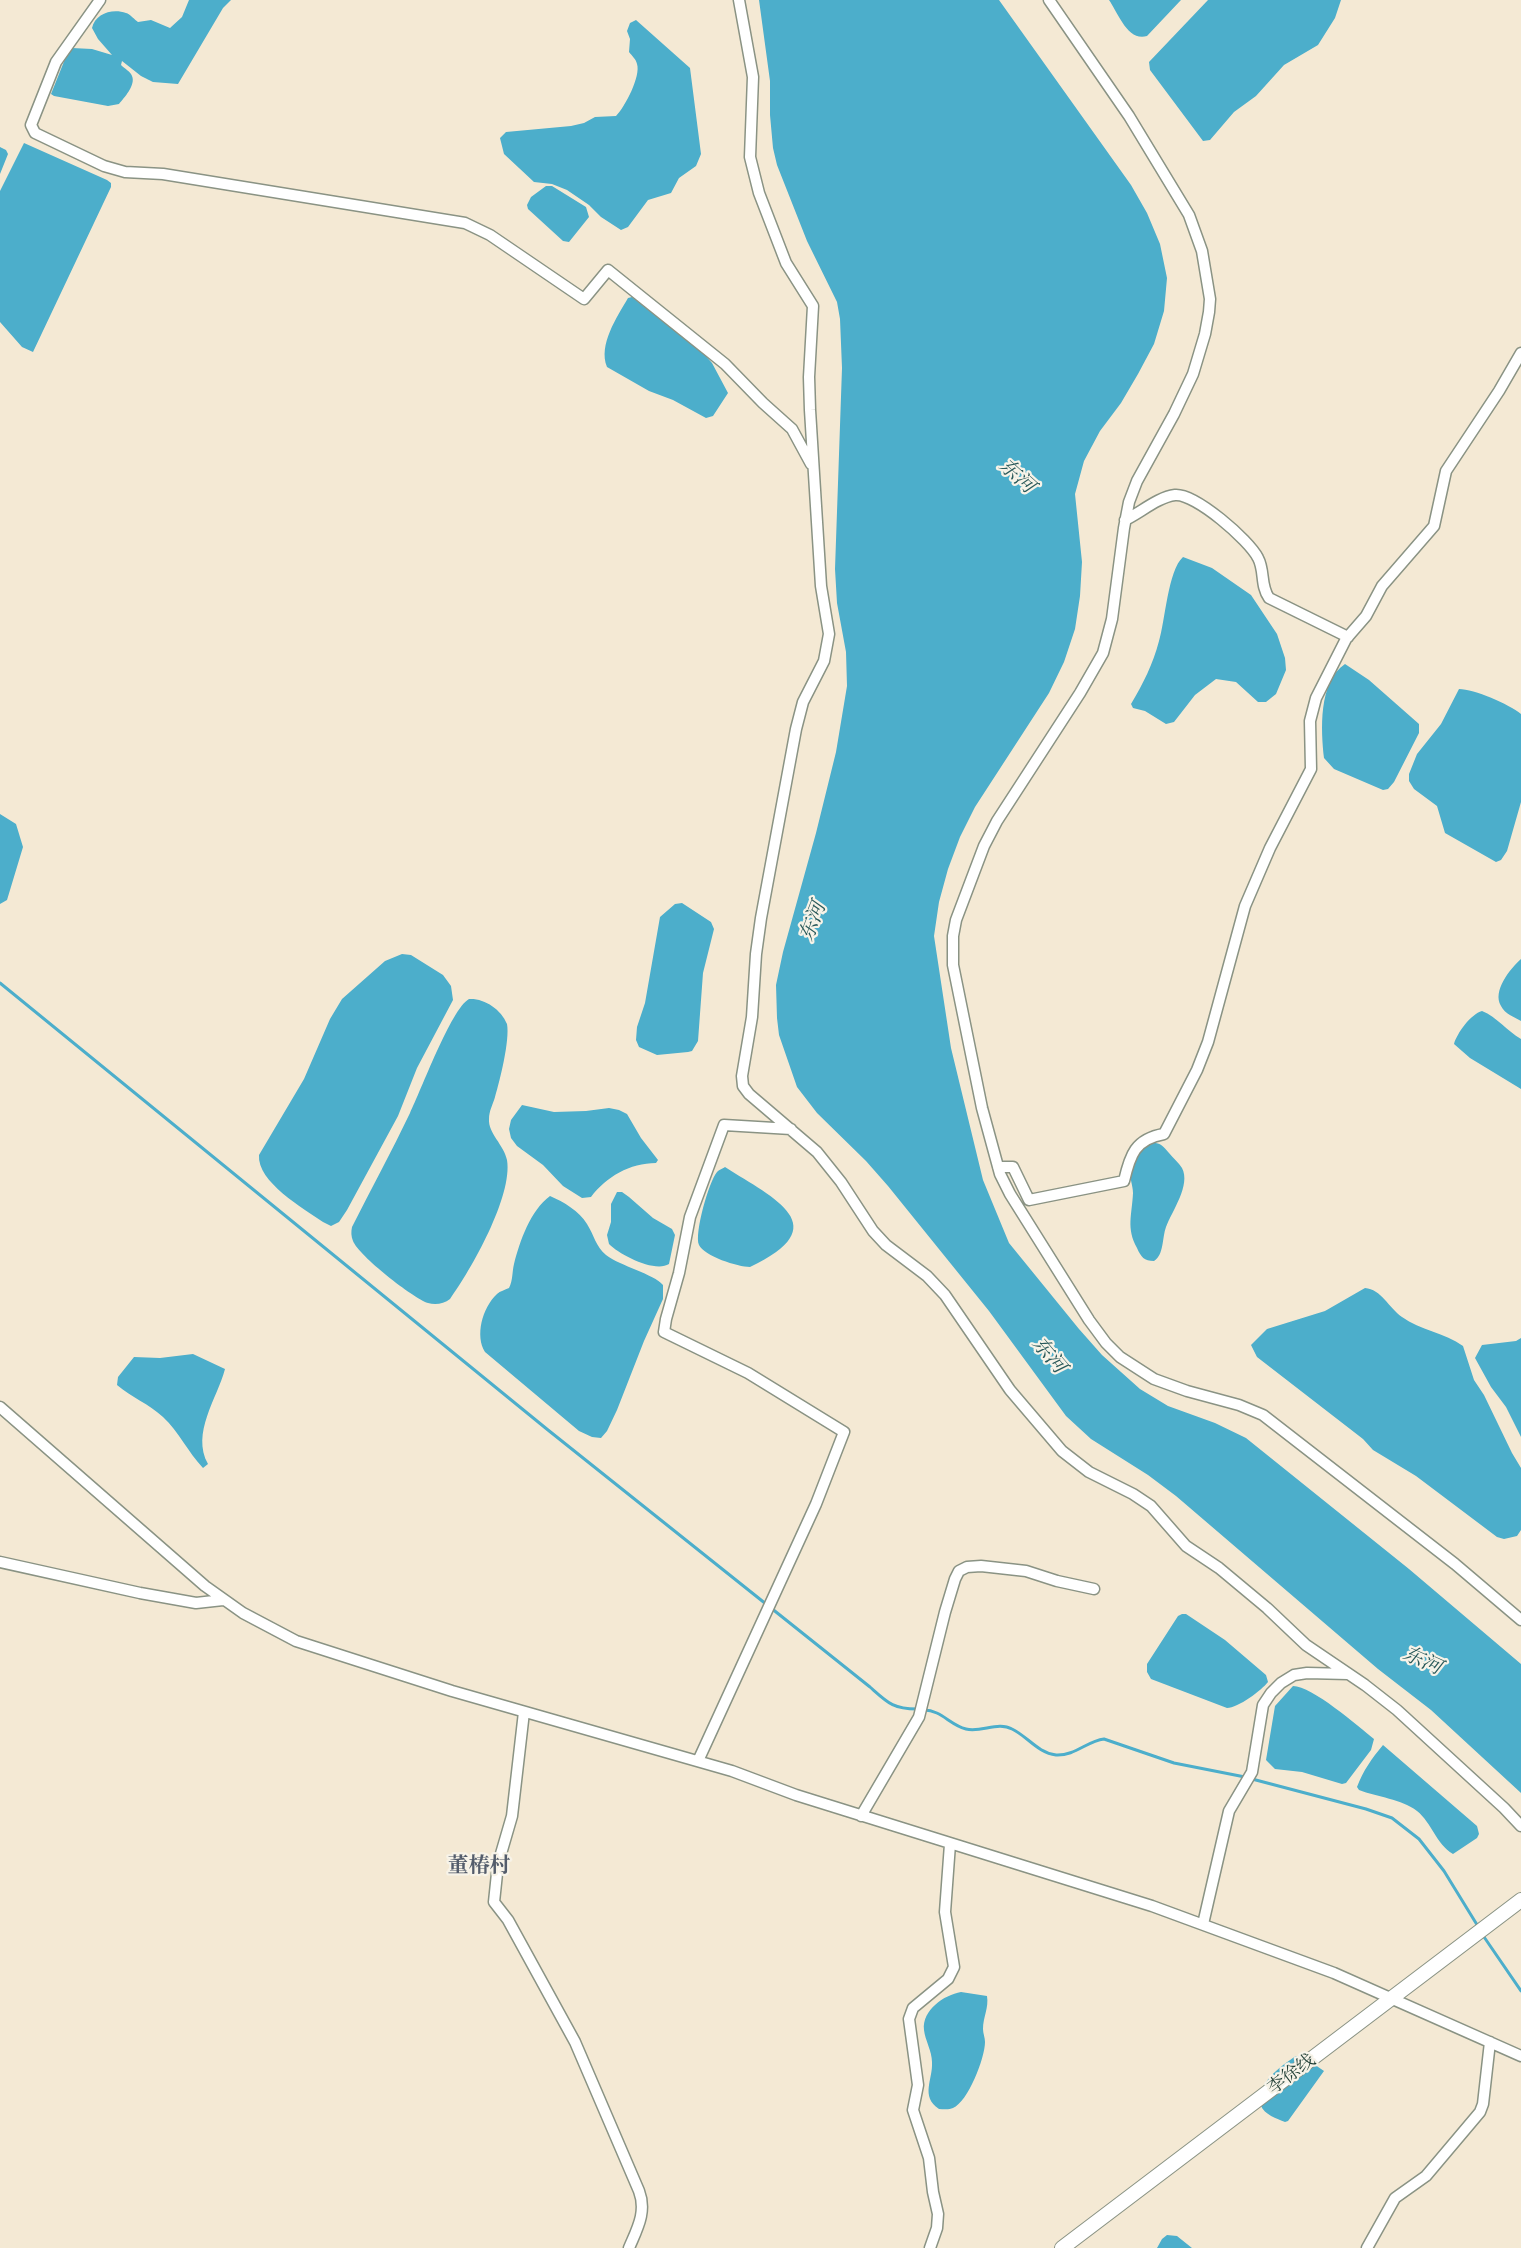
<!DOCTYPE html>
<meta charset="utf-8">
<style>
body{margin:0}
canvas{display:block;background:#f4e9d4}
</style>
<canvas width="1521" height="2248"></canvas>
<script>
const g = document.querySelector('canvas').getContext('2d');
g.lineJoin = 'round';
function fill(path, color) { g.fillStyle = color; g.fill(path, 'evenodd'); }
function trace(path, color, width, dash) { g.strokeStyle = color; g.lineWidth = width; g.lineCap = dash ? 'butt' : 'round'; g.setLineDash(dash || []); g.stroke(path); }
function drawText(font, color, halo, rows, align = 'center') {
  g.font = font + ' Cardo,"Noto Serif SC",serif'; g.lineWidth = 4.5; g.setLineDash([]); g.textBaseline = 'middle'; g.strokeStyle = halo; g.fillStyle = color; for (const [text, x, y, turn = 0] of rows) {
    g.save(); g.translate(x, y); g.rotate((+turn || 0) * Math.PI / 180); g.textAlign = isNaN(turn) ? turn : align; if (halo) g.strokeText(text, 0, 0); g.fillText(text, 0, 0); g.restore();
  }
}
const water = new Path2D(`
 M189,0H231L223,8L178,84L153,82L141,76L122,61L121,65C124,68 131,72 132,76C136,85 124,98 119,104L108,106L54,96L51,94L65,59L72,48L92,49L112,55L98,39L92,28C95,14 112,8 126,13C130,14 135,20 138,22L151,20L170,28L182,17Z
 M759,0H999L1131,185L1147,213L1160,244L1167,278L1164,311L1154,344L1138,374L1121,403L1100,431L1084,461L1075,494L1082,562L1080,596L1075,629L1064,662L1049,693L975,807L960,837L948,869L939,902L934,936L951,1048L983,1180L1009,1243L1079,1329L1102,1355L1140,1389L1168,1406L1215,1423L1246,1438L1409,1569L1521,1664V1793L1431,1710L1378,1669L1176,1496L1148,1475L1091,1439L1066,1416L989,1311L888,1186L866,1161L817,1113L797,1087L779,1035L777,1018L776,985L783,952L816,833L836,752L847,686L846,652L837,603L835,569L842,368L840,319L837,302L807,241L777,165L773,148L770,115V81Z
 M1109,0H1181L1147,36C1128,42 1118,13 1109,0Z
 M1208,0H1341L1335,18L1318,45L1284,65L1256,96L1234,112L1210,140L1203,141L1150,70L1149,62Z
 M636,20L690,68L701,154L696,166L679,178L671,193L648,200L628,227L621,230L601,217L589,205L567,190L552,184L534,182L504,154L500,138L506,132L571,126L584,123L595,117L616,116C625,107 641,76 637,64C636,59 632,56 629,52L630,39L627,31L630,23Z
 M24,143L107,180L111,183V187L33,352L22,347L0,322V191Z
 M0,147L6,150L8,154L0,174Z
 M546,186H552L586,207L589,217L569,242L563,241L528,209L527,205L531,197Z
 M632,297L704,354L712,363L728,393L713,416L706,418L673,400L649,391L607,367C598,345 617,317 628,298Z
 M1183,557L1212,568L1251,595L1277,634L1285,658L1286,670L1276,694L1266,702H1258L1236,682L1216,679L1195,695L1174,722L1166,724L1145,711L1133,708L1131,704C1143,684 1153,664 1159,641C1165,622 1168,570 1183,557Z
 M1345,664L1369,680L1419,724V733L1394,782L1388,789L1383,790L1334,769L1324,758C1321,731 1318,682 1345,664Z
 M1459,689C1474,689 1509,704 1521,714V802L1507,851L1501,860L1496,862L1445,833L1437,806L1414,789L1409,781V774L1417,754L1441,724Z
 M0,814L16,824L23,847L7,900L0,904Z
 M682,903L711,922L714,929L703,973L698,1041L692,1051L688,1052L657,1055L639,1047L636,1040L637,1027L645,1003L660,917L675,904Z
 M402,954L411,955L443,975L451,986L453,1000L417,1068L398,1116L347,1210L339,1222L331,1226L323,1222C303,1208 257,1182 259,1155L304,1079L330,1019L342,999L385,961Z
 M1521,959V1021C1514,1017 1505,1014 1501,1006C1492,991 1510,969 1521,959Z
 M469,999C484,998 501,1009 507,1024C510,1040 500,1080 495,1097C493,1104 489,1111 489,1119C488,1133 504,1145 507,1160C513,1196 471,1270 450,1299C444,1304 435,1305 428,1303C413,1298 359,1256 353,1241C351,1236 351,1232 352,1227C371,1189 392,1151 410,1113C421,1091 451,1009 469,999Z
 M1482,1011C1497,1017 1507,1031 1521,1039V1089L1470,1058L1454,1044C1457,1033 1471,1014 1482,1011Z
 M522,1105L554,1112L586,1111L609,1108L619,1110L627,1114L641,1138L658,1160L656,1163C630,1163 606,1177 591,1197L582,1198L563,1186L543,1165L517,1146L511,1138L509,1129L511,1120Z
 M1150,1143C1160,1142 1163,1146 1169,1153C1173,1158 1179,1163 1182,1168C1191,1185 1172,1211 1166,1227C1162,1238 1164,1255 1154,1261C1144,1261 1141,1257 1137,1248C1126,1228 1132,1215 1133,1193C1133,1185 1129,1178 1131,1170C1134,1159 1141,1150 1150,1143Z
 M725,1167C775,1199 837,1226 750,1267C738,1267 704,1256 699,1245C694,1234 709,1181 717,1172C720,1169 722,1169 725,1167Z
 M617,1192H622L629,1197L653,1218L672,1229L675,1235L669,1264C655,1273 620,1255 609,1244L607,1235L611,1222V1204Z
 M550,1196C564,1202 579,1211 587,1224C594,1235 596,1247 606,1255C620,1266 654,1274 663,1285V1299L644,1341L617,1410L607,1431L601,1438L592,1437L579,1431L485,1352C475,1336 482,1308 497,1294C500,1291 505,1290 509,1288C513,1280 512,1272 514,1264C520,1241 530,1211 550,1196Z
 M1365,1288C1381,1289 1389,1308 1402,1317C1420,1330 1445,1333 1463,1346L1474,1380L1484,1395L1512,1453L1521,1468V1530L1517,1536L1504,1539L1497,1537L1416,1476L1373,1450L1363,1439L1257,1357L1251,1345L1267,1329L1325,1311Z
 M1521,1338V1437L1506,1407L1491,1387L1475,1358L1482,1345L1516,1341Z
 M193,1354L225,1369C217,1399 191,1433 208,1464L203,1468C188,1452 179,1432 163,1417C149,1404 131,1397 117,1385L118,1377L134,1357L160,1358Z
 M1182,1614H1186L1225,1640L1266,1675L1268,1682C1262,1690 1238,1708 1227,1708L1151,1679L1147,1672V1664L1178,1616Z
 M1293,1686C1312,1686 1358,1726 1374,1739L1371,1750L1346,1783L1342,1784L1302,1772L1275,1769L1266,1760L1275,1706Z
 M1383,1745L1477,1826L1479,1834L1477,1838L1453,1854C1436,1844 1432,1823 1417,1811C1402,1799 1377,1797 1359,1790L1357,1787C1363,1771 1372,1758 1383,1745Z
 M961,1992L987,1996C989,2008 983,2017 983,2029C983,2033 985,2038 985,2042C985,2058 968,2102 953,2108C949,2110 943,2109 939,2109C920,2096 933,2080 932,2062C932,2051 925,2040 924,2030C922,2010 944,1995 961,1992Z
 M1296,2056H1302L1324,2071L1288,2121L1285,2122C1277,2119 1264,2114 1261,2106C1253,2086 1282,2065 1296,2056Z
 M1167,2235L1177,2236L1192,2248H1157L1162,2239Z`);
const stream = new Path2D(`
 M0,983L548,1430L870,1687C888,1703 893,1709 917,1709
 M924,1710C941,1710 950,1725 966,1729C981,1733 998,1721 1012,1729C1027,1736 1038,1753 1056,1755C1075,1756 1087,1741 1104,1739L1174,1763L1245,1777
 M1252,1779L1366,1809L1392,1818L1419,1839L1444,1871L1479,1928
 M1482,1934L1521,1991`);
const minor = new Path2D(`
 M100,0L56,62L31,125L35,133L104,166L125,172L163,174L465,223L490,235L584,299L608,270L725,364L763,403L792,429L811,464
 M739,0L753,77L750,157L759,193L786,263L813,306L809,377L810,410L821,586L829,634L824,661L803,702L796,729L761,918L756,954L752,1017L742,1076L743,1086L749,1094L817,1152L841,1182L873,1231L886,1245L927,1276L945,1295L1010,1390L1062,1451L1089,1472L1133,1494L1151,1506L1186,1546L1219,1568L1267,1608L1306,1645L1365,1685L1397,1710L1504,1808L1521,1826
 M1049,0L1129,116L1189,215L1202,251L1210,299L1209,312L1205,334L1193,374L1174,414L1137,481L1129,502L1124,528L1112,619L1103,653L1080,693L997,821L984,846L956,920L953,936V965L982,1108L1000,1174L1010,1194L1089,1320L1106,1343L1120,1357L1154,1379L1187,1391L1239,1405L1263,1415L1455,1564L1521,1620
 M1125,520C1140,513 1158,497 1175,495C1195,493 1249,540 1258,558C1265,571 1260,585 1269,598L1348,637
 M998,1167H1013L1029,1200L1124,1181C1130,1155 1135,1139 1164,1134L1197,1070L1208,1042L1245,906L1270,848L1311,769L1310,721L1316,698L1346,639L1366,616L1382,586L1434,526L1446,471L1499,391L1521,353
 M0,1407L205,1586L243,1613L296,1641L452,1691L732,1771L796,1795L1152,1906L1334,1973L1521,2056
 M0,1562L140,1593L196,1603L223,1600
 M524,1712L512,1816L498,1864L494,1902L508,1920L575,2042L639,2191C647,2212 637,2229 629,2248
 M698,1761L816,1504L844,1432L748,1373L664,1332L666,1319L679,1273L690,1217L724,1125L791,1129
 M861,1816L919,1717L945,1612L955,1579L959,1571L967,1567L981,1566L1026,1571L1057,1581L1094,1589
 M1203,1924L1229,1811L1252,1772L1263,1705L1271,1693L1281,1683L1294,1675L1307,1673L1348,1674
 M930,2248L937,2228L938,2214L933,2192L929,2158L913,2110L918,2085L909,2019L913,2008L948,1979L954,1967L945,1912L950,1844
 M1367,2248L1395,2198L1426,2176L1480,2112L1483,2104L1490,2042`);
const major = new Path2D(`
 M1062,2248L1521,1900`);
const streetNames = [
 ["李徐线",1292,2075,-37]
];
const waterNames = [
 ["东河",1016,477,42],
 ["东河",814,922,-69],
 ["东河",1048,1356,50],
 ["东河",1422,1662,24]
];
const quarterNames = [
 ["董椿村",479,1867]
];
fill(water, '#4caecb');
trace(stream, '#4caecb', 3);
trace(minor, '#8a9384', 13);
trace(major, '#8a9384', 16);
trace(minor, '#fff', 10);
trace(major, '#fff', 14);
drawText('18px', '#1f3d34', '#f7f3e8', streetNames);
drawText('italic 20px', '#2a595a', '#f7f3e8', waterNames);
drawText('bold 21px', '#535c6b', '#f7f3e8', quarterNames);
</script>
